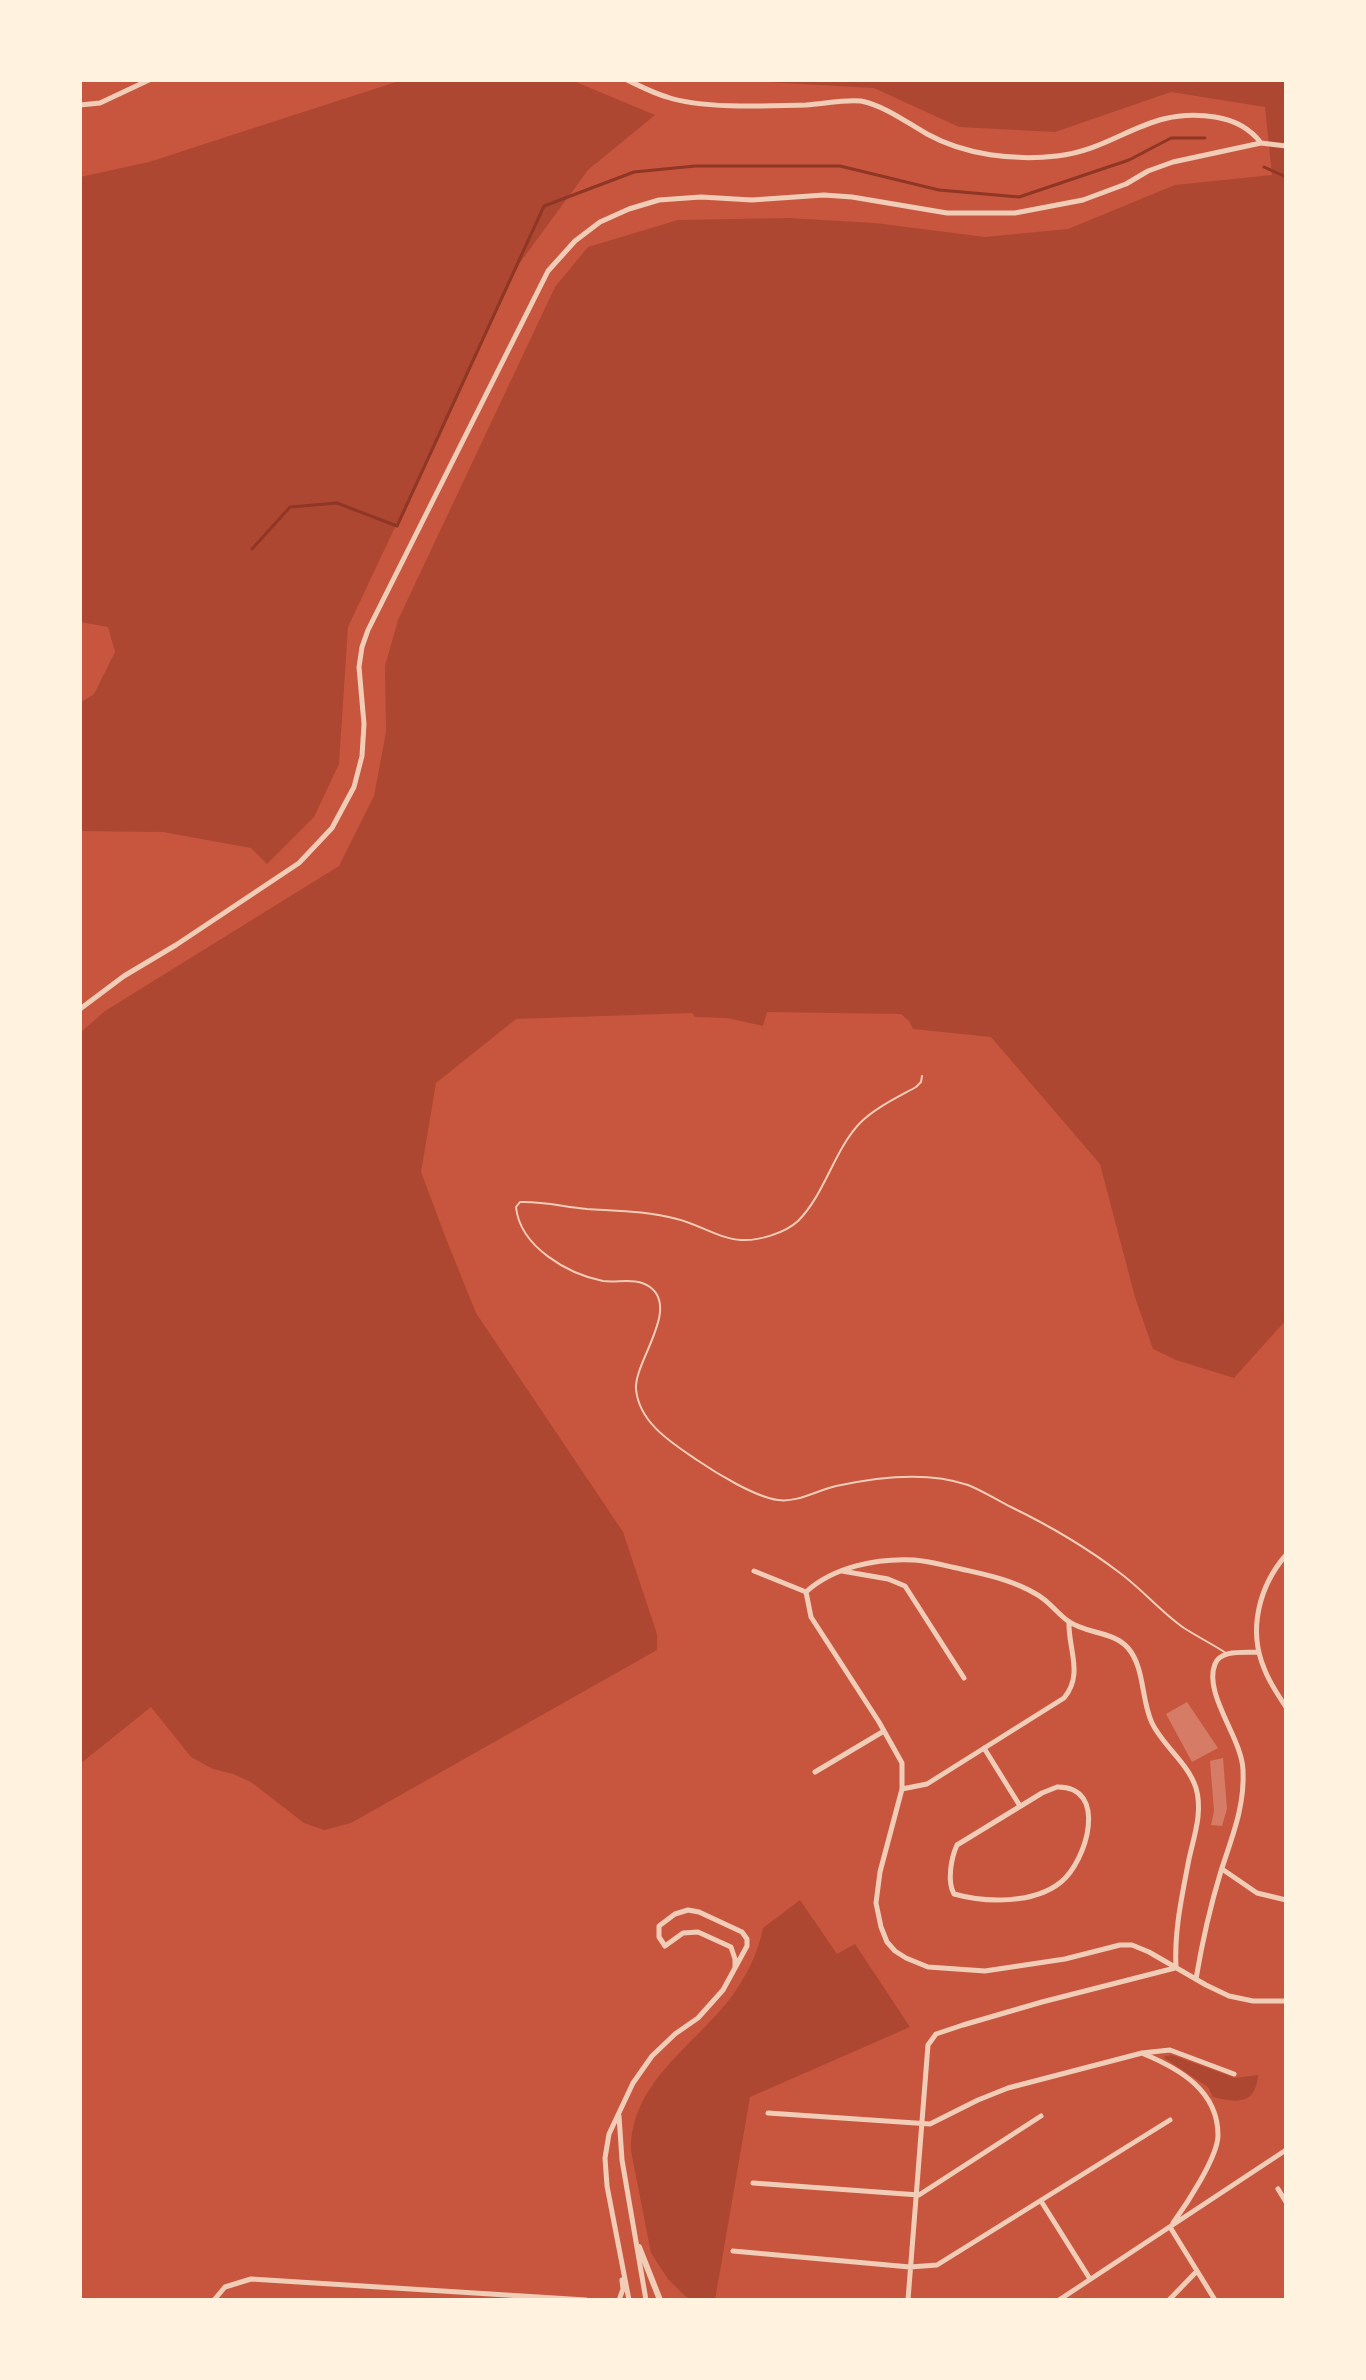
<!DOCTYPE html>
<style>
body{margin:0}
#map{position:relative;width:1366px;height:2380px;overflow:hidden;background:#c8553d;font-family:Barlow,sans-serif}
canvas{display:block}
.frame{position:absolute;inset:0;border:82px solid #fff3e0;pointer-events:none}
</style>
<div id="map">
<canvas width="1366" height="2380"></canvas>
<div class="frame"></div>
</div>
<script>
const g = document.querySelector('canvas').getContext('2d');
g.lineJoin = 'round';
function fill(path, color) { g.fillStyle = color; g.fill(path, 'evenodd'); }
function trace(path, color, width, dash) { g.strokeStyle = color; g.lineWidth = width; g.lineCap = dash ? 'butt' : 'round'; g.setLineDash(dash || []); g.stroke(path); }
const green = new Path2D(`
 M402,80H571L655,115L588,170L519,264L348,627L339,764L314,817L267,864L251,848L163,832L80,831V703L94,694L115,652L108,627L80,622V177L149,162Z
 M731,80H1286V1320L1234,1378L1176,1360L1153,1349L1135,1297L1100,1164L991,1037L913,1029L909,1021L901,1014L767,1012L763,1026L727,1018L695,1017L692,1013L516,1019L436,1083L421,1172L447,1241L476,1313L623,1532L657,1634V1650L351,1823L324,1830L304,1823L251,1782L233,1774L213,1769L191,1757L151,1707L80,1764V1033L105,1011L339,866L374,796L386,732L385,666L398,620L555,287L588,247L678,220L788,218L875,223L985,237L1068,229L1175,185L1272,175L1265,107L1171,92L1055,132L959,127L874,88Z
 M800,1900L837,1954L855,1944L910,2027L750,2097L715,2300H695L686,2297L668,2279L651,2253L631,2151C630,2084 691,2048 729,2000C745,1979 758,1954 763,1928Z
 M1172,2055L1235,2078L1258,2075C1256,2105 1236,2103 1213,2097L1208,2087L1163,2057Z`);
const stream = new Path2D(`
 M1264,167L1286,177
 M252,549L290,507L337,503L397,526L544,206L634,172L695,166H840L939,190L1019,197L1129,160L1171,138H1205`);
const building = new Path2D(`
 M1187,1702L1218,1748L1192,1762L1166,1714Z
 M1223,1758L1227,1809L1222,1826L1211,1825L1214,1811L1210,1761Z`);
const service = new Path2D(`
 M922,1076L921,1082L916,1087C898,1097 875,1108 860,1123C834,1150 825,1194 798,1221C785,1233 759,1241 741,1240C720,1239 698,1224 677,1219C647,1211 618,1211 587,1209C564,1207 543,1201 520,1202L516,1207C520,1247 568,1274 603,1281C618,1283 637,1277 650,1287C680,1309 634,1362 636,1389C639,1423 672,1443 697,1460C716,1473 755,1497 778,1500C797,1503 818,1490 836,1486C877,1477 928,1471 968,1485C983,1491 997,1500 1011,1507C1050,1526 1086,1547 1120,1573C1143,1590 1161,1612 1184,1628C1198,1637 1212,1644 1226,1653`);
const minor = new Path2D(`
 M627,80C640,86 653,93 667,97C701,109 769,106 806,105C823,104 845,99 861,101C885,106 906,122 927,134C965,155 1014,161 1057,156C1118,149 1147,106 1215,117C1234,120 1249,127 1261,143
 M80,105L100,103L149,80
 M80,1009L124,976L176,945L299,863L332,828L354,787L362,756L364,724L359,667L362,647L368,630L548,271L575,241L600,222L629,209L659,200L701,197L752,200L824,195L852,197L947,213H1015L1083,200L1126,184L1148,171L1173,162L1261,143L1286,146
 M1286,1555C1259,1586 1248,1630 1264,1668C1269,1682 1278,1695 1286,1707
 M754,1571L806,1592
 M842,1571L888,1579L905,1586L964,1678
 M806,1592L811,1617L879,1722L902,1763V1789L880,1872L876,1903L881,1927L887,1942L895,1951L906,1958L928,1967L985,1971L1065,1959L1120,1945H1132L1149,1952L1206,1985L1229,1996L1253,2001H1286
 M806,1592C833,1567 877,1558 914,1560C929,1561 946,1566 961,1569C987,1575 1013,1580 1036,1594C1048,1600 1057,1613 1068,1621C1086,1634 1113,1631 1128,1648C1145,1668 1141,1700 1152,1723C1163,1746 1188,1763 1196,1788C1203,1812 1194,1836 1189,1859C1182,1896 1174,1931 1176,1968
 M984,1748L1020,1806
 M815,1772L884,1731
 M1057,1787C1109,1786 1087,1861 1061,1882C1034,1904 986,1903 954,1894C947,1882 951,1858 957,1845L1042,1793Z
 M902,1789L927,1784L1064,1698C1084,1674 1068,1649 1069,1622
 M1222,1869L1257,1893L1286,1900
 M1196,1979C1202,1943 1210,1907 1221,1871C1232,1837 1245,1806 1243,1770C1242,1738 1203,1694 1215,1664C1221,1649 1244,1653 1259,1652
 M1144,2054C1180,2069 1218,2091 1218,2135C1218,2157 1186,2205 1173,2223
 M768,2113L930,2124L978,2100L1008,2088L1142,2053L1170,2050L1234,2074
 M619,2116L622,2160L646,2300
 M753,2183L919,2195L1041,2116
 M1278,2189L1286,2202
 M1041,2201L1090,2279
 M1170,2227L1215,2300
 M733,2251L910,2267L937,2265L1170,2120
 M214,2300L225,2287L251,2279L586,2300
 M619,2300L623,2289L622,2280
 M629,2300L607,2186L605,2158L609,2134L633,2083L652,2056L675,2034L698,2018L723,1990L747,1946V1939L742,1932L699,1912L688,1910L675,1914L659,1926V1937L665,1946L683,1933L698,1932L731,1947L735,1959V1968
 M908,2300L928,2045L936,2034L963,2025L1042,2002L1175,1968
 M1059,2300L1286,2150
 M1169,2300L1197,2271`);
const tertiary = new Path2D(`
 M639,2247L660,2300`);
fill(green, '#ae4732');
trace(stream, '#8f3625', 3);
fill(building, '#d67c66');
trace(service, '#f1ccb7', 2);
trace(minor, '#f1ccb7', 5);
trace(tertiary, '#f1ccb7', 6);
</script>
